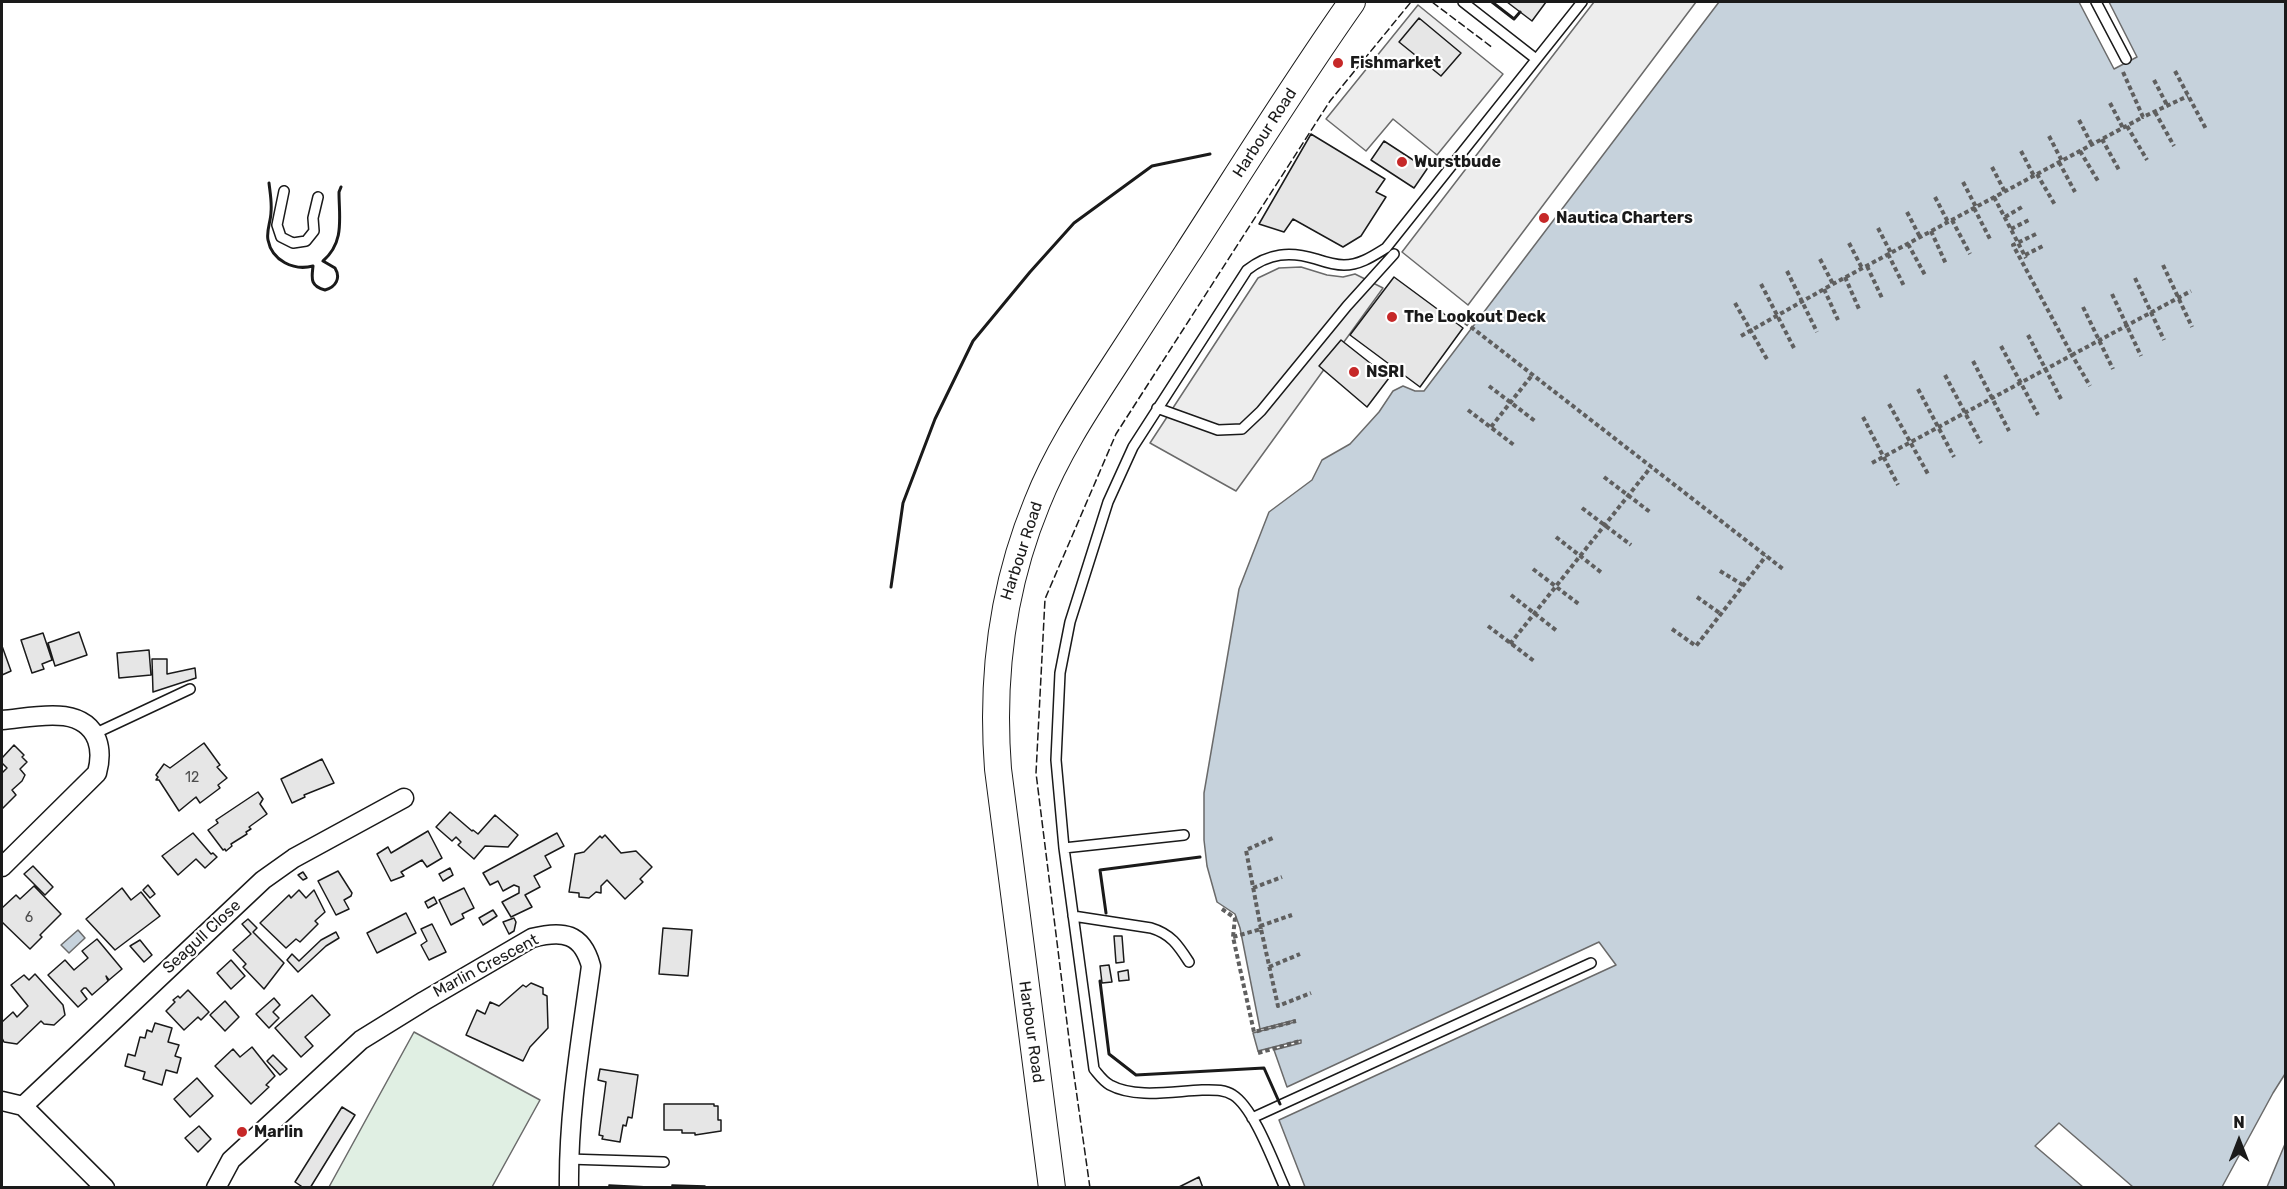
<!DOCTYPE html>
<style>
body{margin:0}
#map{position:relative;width:2287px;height:1189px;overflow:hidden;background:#fff;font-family:Rubik,sans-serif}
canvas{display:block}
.frame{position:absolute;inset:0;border:3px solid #1a1a1a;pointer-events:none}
.north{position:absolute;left:2209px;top:1111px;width:60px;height:60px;-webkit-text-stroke:4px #fff;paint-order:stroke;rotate:0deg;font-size:16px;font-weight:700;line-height:24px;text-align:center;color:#1a1a1a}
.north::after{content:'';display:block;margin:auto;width:21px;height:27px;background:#1a1a1a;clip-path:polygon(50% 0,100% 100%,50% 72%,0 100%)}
</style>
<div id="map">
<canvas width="2287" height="1189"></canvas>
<div class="frame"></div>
<div class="north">N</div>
</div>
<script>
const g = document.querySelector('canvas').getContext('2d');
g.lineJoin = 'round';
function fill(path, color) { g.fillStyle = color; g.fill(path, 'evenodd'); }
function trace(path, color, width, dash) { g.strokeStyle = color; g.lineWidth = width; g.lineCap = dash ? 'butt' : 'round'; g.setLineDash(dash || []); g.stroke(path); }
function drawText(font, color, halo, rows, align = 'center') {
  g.font = font + ' Rubik,sans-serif'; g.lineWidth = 4.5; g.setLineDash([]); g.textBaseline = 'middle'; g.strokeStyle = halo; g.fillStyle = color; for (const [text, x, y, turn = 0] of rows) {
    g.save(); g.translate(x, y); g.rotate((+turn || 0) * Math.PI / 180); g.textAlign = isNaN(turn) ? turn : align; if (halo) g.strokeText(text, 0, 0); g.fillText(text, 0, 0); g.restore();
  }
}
const green = new Path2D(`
 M414,1032L540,1100L492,1187H329Z`);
const parking = new Path2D(`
 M1594,2H1696L1468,305L1402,252Z
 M1418,5L1503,74L1437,155L1393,119L1366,151L1326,119Z
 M1301,267L1327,275L1343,277L1355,274L1383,288L1236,491L1150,443L1258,278L1279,268Z`);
const water = new Path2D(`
 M1719,2H2079L2114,69L2137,57L2109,2H2285V1074L2273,1093L2222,1187H2133L2059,1123L2035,1146L2083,1187H1305L1279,1120L1616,965L1599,942L1287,1087L1274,1050L1301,1043V1040L1258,1051L1253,1033L1295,1022V1020L1260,1029L1240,928L1235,914L1217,902L1207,866L1204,840V793L1239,589L1269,512L1312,480L1322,460L1350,444L1379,412L1393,391L1403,386L1415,391H1424Z
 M78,930L85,938L69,953L61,945Z
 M2285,1144V1187H2267Z`);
const building = new Path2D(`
 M1507,2H1546L1532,21Z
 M1419,18L1461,53L1441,76L1399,42Z
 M1311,134L1385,179L1376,192L1386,197L1361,236L1343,247L1293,219L1284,232L1259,224Z
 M1384,141L1427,169L1414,188L1371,160Z
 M1394,277L1463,328L1420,387L1350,335Z
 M1341,340L1389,378L1367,407L1319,366Z
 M79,632L87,655L55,666L48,643Z
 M43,633L52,660L42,664L44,669L32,673L21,640Z
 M2,646L11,671L2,675Z
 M149,650L151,675L119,678L117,653Z
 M152,659H167V674L195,668L196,678L153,692Z
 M204,743L220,765L217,767L227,778L218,785L220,788L200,803L196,797L179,811L159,780H156L158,777L156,775L164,764L170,768Z
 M14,745L24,755L22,757L27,762L20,769L25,775L22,781L12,790L16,795L2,809V773L7,768L2,763V758Z
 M322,759L334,783L304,795L305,797L292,803L281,779Z
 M258,792L263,799L260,804L267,814L249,827L251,829L246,832L247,834L231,844L232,846L226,851L225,849L223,850L208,830L218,823L216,820Z
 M450,812L472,831L473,830L478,834L495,815L518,835L508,847L485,846L474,859L458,845L461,842L456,837L452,841L436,827Z
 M428,831L442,858L427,867L422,860L401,872L404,876L391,881L377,854L388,847L391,853Z
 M193,833L211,854L213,853L217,857L205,868L196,859L178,875L162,856Z
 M557,833L564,846L545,856L551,867L534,876L540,887L525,895L532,907L511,917L502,902L519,893V887L514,885L503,891L498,881L490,885L483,873Z
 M605,835L621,853L636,851L652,867L640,879L643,882L625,899L607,880L601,886V893L596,892L589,898L579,897V893L569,892L575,854L584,852L600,836L602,838Z
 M33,866L53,887L45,895L24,874Z
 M450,868L453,875L443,881L439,874Z
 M338,871L352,893L351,896L344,900L349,909L336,915L318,881Z
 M303,872L307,878L303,880L298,875Z
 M148,885L155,894L150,898L143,890Z
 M34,886L61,914L40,935L42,937L30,949L2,922V908L16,895L20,899Z
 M122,888L131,900L141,892L160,916L115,950L86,919Z
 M464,888L474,908L462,914L464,918L451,925L439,900Z
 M299,890L306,898L314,890L325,912L315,921L318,924L300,942L296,939L286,948L260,923L289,895L291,898Z
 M434,897L437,903L428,908L425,902Z
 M493,910L497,916L483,925L479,918Z
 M406,913L416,933L377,953L367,933Z
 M514,918L516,922L514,931L509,934L503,922Z
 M248,919L257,928L253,932L284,963L264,989L243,967L246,964L233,950L251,934L242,924Z
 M432,924L446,952L429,960L421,945L427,941L421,929Z
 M663,928L692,930L688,976L659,974Z
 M336,932L339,938L326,946L298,972L287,960L292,954L299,961L321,940Z
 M1114,936H1122L1124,962L1116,963Z
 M97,939L122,969L109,980L106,976L108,981L92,995L86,988H84L81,991L87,999L78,1007L48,975L65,960L74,970L88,958L82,951Z
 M140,940L152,955L144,962L130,946Z
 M231,960L245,976L231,989L217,973Z
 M1109,965L1112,982L1102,983L1100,966Z
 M1128,970L1129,980L1119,981L1118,972Z
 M35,974L63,1005L65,1015L54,1025L44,1024L41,1021L17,1044L4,1042L2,1038V1022L13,1012L17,1017L28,1006L11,985L24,975L29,980Z
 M531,983L543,988V994L547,996L548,1028L530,1047L523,1061L466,1035L477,1010L485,1014L490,1002L499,1006L523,985L526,987Z
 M188,990L209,1012L201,1020L198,1017L184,1030L166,1011L175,1002L173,1000L178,996L180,998Z
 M312,995L330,1015L305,1037L313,1046L301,1057L275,1028Z
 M274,998L280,1005L273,1012L279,1018L269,1028L256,1014Z
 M225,1001L239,1017L225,1031L210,1015Z
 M155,1023L172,1028L168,1042L179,1045L175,1056L181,1058L177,1073L166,1070L162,1085L143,1079L145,1072L125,1066L128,1054L135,1056L140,1037L145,1038L147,1030L152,1032Z
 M252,1047L275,1076L266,1085L269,1087L251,1104L215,1066L233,1049L240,1057Z
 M273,1055L287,1069L280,1075L267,1061Z
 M600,1069L638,1075L632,1118L628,1117L626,1126L623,1125L620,1142L602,1139L603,1136L599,1135L606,1082L598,1080Z
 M197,1078L213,1096L190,1117L174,1099Z
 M664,1104H714V1106H718V1120H721V1131L695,1135V1133H682V1130H664Z
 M342,1107L355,1115L310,1188H304L295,1182Z
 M199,1126L211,1139L198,1152L185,1138Z
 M1199,1177L1203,1188H1177Z
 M609,1185L649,1187V1188H609Z
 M672,1185L705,1186V1188H672Z`);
const path = new Path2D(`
 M2175,71L2206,129
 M2123,72L2143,117L2188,96
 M2154,80L2167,105
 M2110,103L2123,128
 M2155,112L2174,146
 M2079,120L2092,145
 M2127,126L2147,160
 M2049,136L2062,161
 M2102,139L2119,170
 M2021,151L2034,176
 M2080,151L2098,181
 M2059,162L2075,192
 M1992,167L2005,192
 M2037,174L2055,205
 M1963,182L1976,207
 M1935,197L1948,222
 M1994,197L2026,258
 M1974,208L1991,241
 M1907,212L1920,237
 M2005,217L2022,207
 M1952,220L1970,254
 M1878,228L1891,253
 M2011,229L2029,220
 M1931,231L1946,264
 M2036,234L2013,245L2072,355L2191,291
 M1849,243L1862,268
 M1908,244L1925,275
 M1888,254L1904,286
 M2025,255L2043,246
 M1820,259L1833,284
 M2163,265L2192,327
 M1867,266L1882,298
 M1787,271L1817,332
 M1845,277L1859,309
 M2135,278L2164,340
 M1761,284L1795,350
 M1824,289L1838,320
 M2112,294L2141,356
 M1735,303L1768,361
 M2083,307L2113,369
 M1453,313L1783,569
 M2028,335L2062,401
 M1741,336L1833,284L2143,117
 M2001,346L2038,415
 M1973,361L2009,431
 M1945,375L1981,443
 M1489,386L1535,421
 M1918,389L1954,457
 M1889,404L1928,474
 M1468,410L1514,445
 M1863,417L1898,485
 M1491,427L1533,374
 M1872,463L2072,355L2090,386
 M1604,477L1650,512
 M1582,508L1631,545
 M1556,537L1602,573
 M1533,569L1580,605
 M1720,571L1743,585
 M1511,595L1557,631
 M1697,597L1721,614
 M1488,626L1534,661
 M1672,629L1696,646L1766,556
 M1510,644L1651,467
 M1253,888L1282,877
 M1222,909L1235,918L1233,937L1254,1032L1296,1021
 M1260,926L1292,915
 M1261,929L1246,850L1275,837
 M1233,937L1261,929L1278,1006L1311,993
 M1269,967L1300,954
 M1258,1053L1300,1041`);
const lane = new Path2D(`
 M1463,2L1536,59
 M2096,2L2126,59
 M284,191L277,225L281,237L293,243L306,241L314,231L313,218L318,197
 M1157,408L1218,430L1242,429L1261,411L1347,306L1394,254
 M94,734L190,689
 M1064,848L1184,835
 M1073,916L1151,928C1171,934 1178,945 1189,962
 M1252,1118L1591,963
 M568,1159L664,1162
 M1285,1188C1274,1164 1254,1108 1233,1095C1224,1089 1213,1090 1202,1090C1174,1091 1136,1099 1110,1085C1103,1081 1099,1075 1094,1069L1064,848L1056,760L1060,673L1070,622L1108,502L1133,447L1247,270C1269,253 1290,251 1316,259C1325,262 1334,265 1344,265C1360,265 1373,256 1386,248L1582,2`);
const street = new Path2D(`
 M2,720C31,718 83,703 97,740C101,751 100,762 97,773L2,867
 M2,1101L23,1106L105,1188
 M23,1106L263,880L294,858L404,798
 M216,1188L231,1160L361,1040L424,1001L532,938C563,930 582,933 591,966C581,1040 568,1113 569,1188`);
const secondary = new Path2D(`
 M1052,1188L998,769C991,677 1002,588 1037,503C1056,455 1084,412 1112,369C1137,331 1161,293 1186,255C1241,170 1294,84 1352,2`);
const fence = new Path2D(`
 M1432,2L1493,48
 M1090,1188L1070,1047L1036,773L1045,599L1116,434L1330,101L1411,2`);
const wall = new Path2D(`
 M1492,2L1514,19L1520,12
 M269,183C270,192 272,202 271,212C271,221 266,231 268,240C272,261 294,271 313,266C312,277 309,286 325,290C336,287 341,278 335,268L323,261C345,242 339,218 339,192L341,187
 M891,587L903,503L935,419L973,341L1030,272L1074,223L1152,166L1210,154
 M1106,913L1100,870L1200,857
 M1100,981L1109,1054L1136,1075L1264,1068L1280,1104`);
const markers = [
 [1338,63,6,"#c62828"],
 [1402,162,6,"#c62828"],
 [1544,218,6,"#c62828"],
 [1392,317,6,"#c62828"],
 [1354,372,6,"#c62828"],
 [242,1132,6,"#c62828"]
];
const numberNames = [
 ["12",192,778],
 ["6",29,918]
];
const poiNames = [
 ["Fishmarket",1350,63],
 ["Wurstbude",1414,162],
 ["Nautica Charters",1556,218],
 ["The Lookout Deck",1404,317],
 ["NSRI",1366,372],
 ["Marlin",254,1132]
];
const streetNames = [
 ["Harbour Road",1265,133,-57],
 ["Harbour Road",1022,551,-72],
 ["Seagull Close",202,937,-43],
 ["Marlin Crescent",486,966,-28],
 ["Harbour Road",1031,1032,82]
];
fill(green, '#e0efe3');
trace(green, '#6a6a6a', 1.5);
fill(parking, '#ededed');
trace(parking, '#6a6a6a', 1.5);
fill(water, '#c6d2dc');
trace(water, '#6a6a6a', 1.5);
fill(building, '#e6e6e6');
trace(building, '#1a1a1a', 1.5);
trace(lane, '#1a1a1a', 12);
trace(street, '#1a1a1a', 21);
trace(secondary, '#1a1a1a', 28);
trace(path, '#5f5f5f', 4, [4.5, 3]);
trace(lane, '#fff', 9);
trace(street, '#fff', 18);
trace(secondary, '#fff', 26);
trace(fence, '#1a1a1a', 1.5, [8, 3]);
trace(wall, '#1a1a1a', 3);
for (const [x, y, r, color] of markers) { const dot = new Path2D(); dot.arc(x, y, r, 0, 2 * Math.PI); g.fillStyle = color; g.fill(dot); trace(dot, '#fff', 2); }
drawText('14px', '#4d4d4d', null, numberNames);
drawText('bold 16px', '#1a1a1a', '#fff', poiNames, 'left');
drawText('16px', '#1a1a1a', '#fff', streetNames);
</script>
